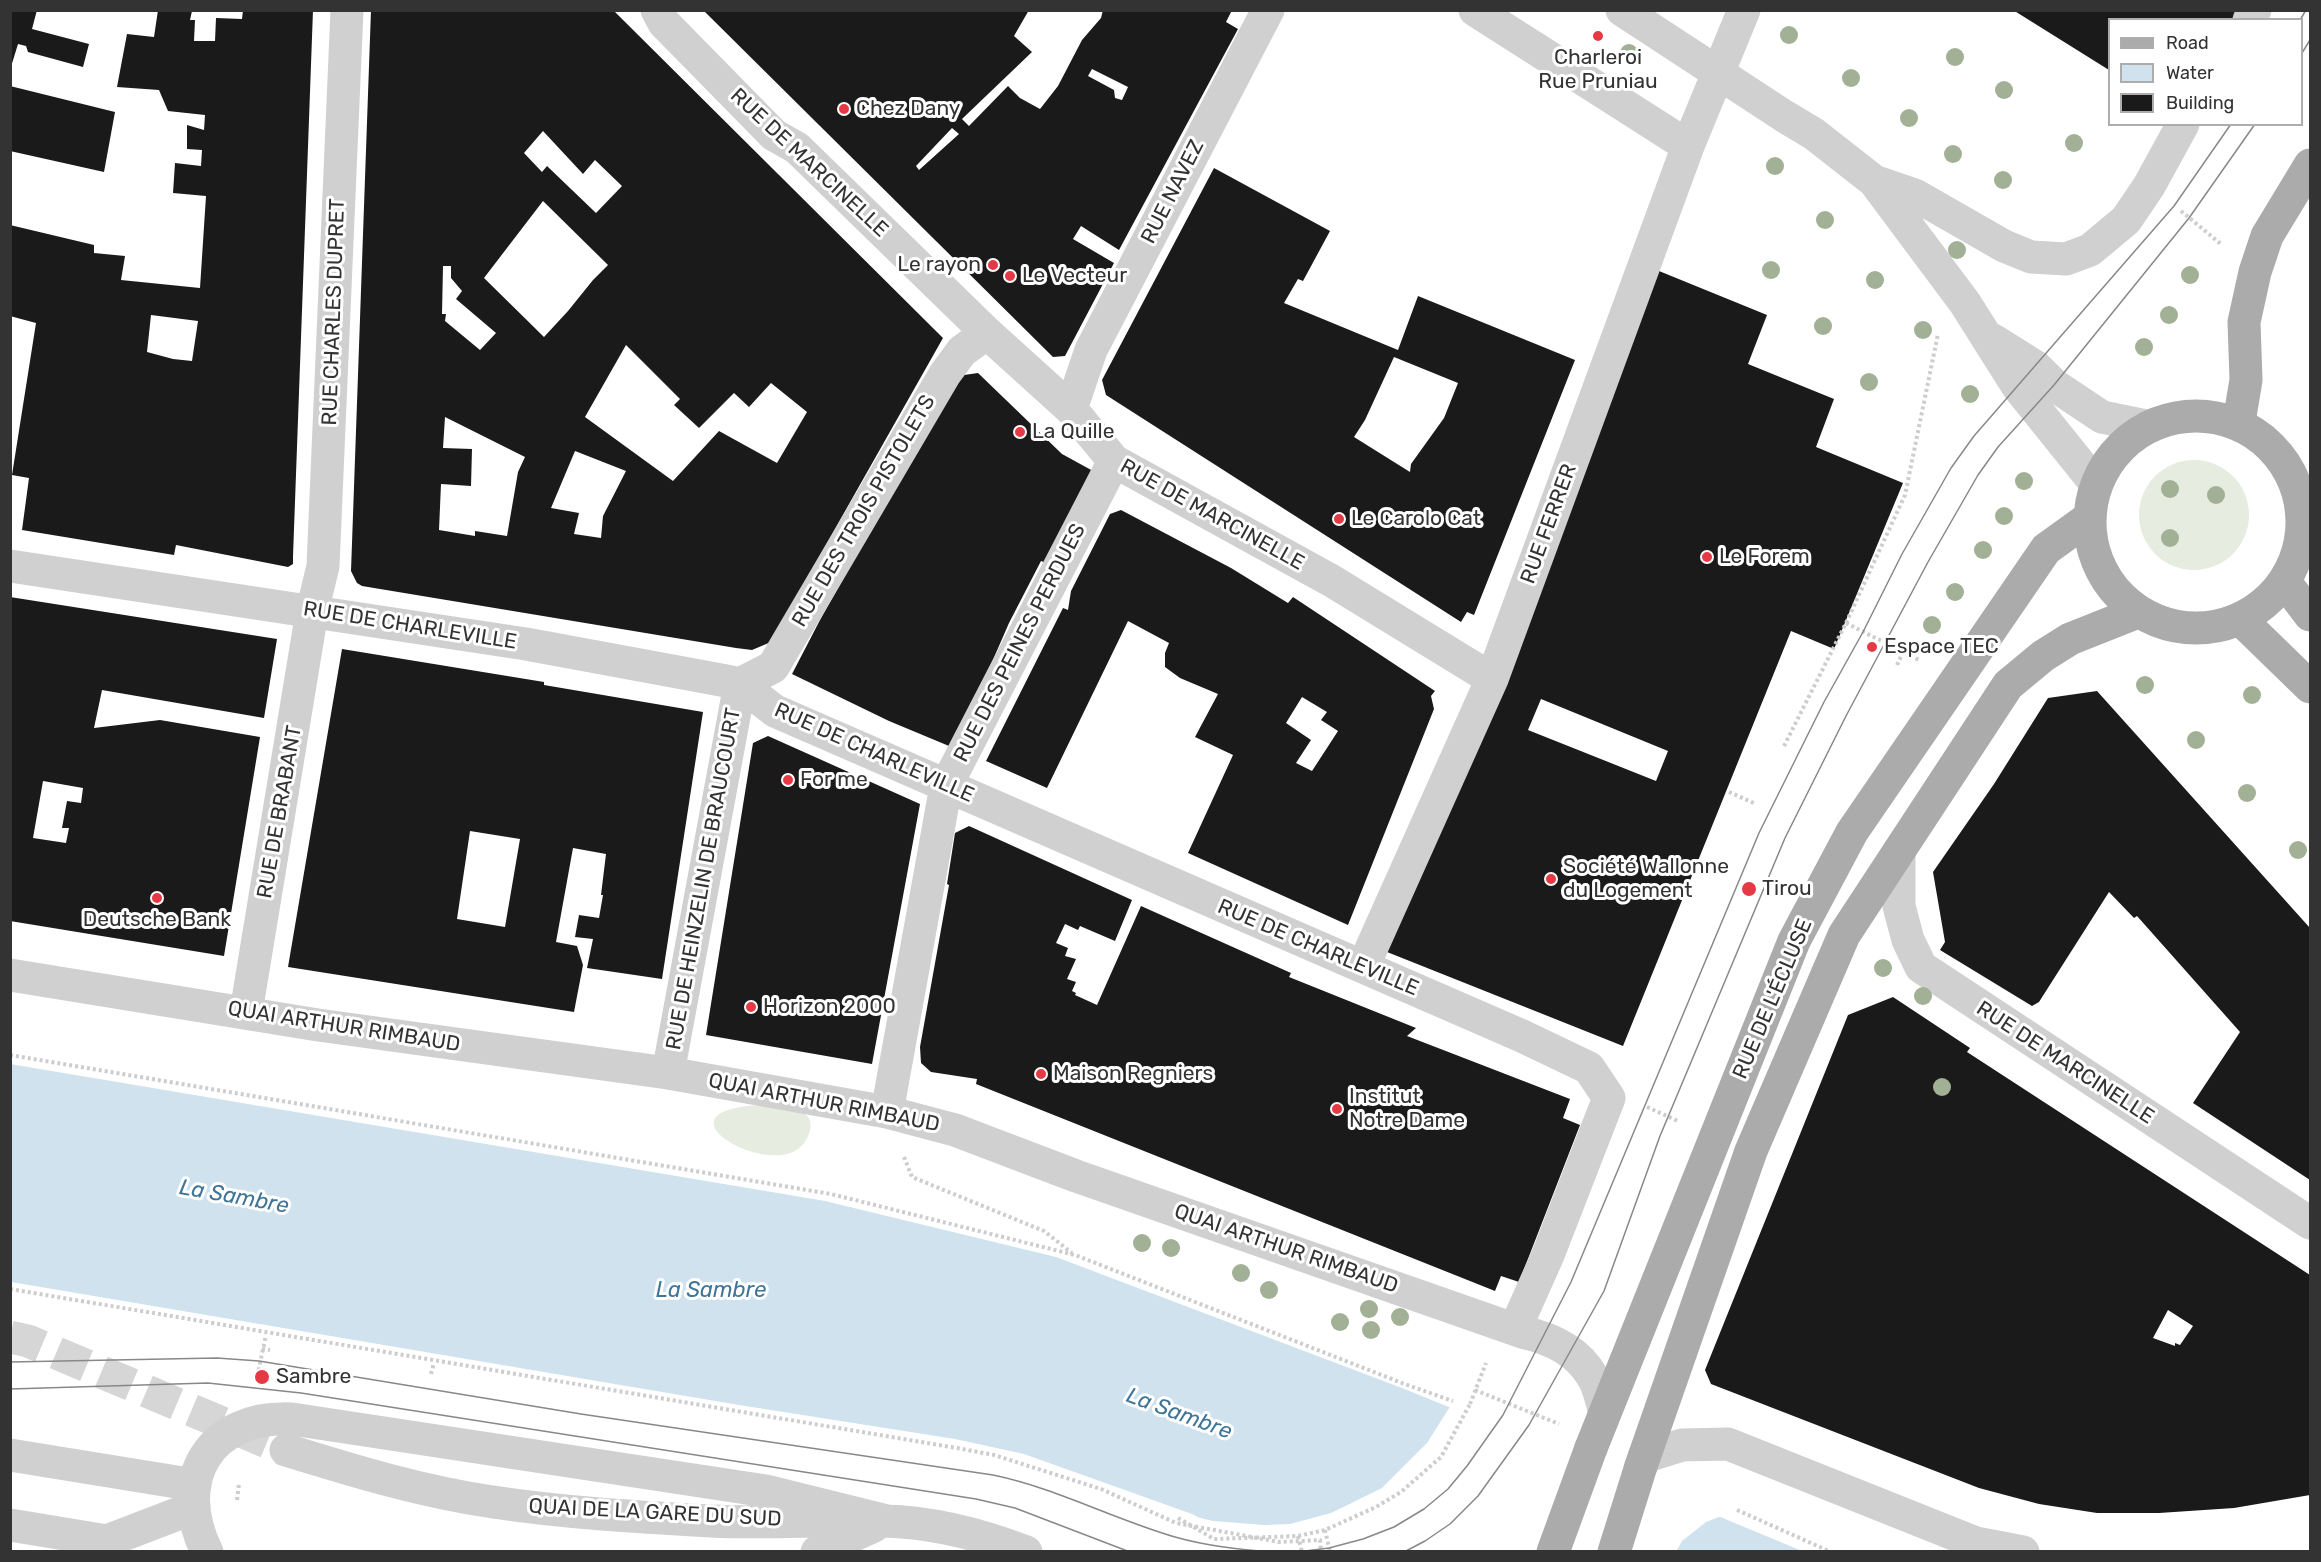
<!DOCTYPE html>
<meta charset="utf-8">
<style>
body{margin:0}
#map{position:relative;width:2321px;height:1562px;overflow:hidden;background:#fff;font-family:Rubik,sans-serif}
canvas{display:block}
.frame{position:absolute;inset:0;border:12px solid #333;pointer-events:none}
.legend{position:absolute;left:2108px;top:18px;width:195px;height:108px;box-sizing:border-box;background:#fff;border:2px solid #adadad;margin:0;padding:8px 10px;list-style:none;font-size:18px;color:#333}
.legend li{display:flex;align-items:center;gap:12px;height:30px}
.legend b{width:30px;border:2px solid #adadad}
</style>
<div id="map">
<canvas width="2321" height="1562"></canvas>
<div class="frame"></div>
<ul class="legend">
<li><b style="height:8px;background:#ababab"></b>Road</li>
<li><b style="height:16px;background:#cfe2ee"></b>Water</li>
<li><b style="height:16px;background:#1a1a1a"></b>Building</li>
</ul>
</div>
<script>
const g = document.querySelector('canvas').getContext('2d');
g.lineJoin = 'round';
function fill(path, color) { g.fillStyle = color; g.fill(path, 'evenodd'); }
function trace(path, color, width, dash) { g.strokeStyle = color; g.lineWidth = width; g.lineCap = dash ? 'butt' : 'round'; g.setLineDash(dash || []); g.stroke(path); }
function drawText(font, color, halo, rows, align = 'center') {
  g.font = font + ' Rubik,sans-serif'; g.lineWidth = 6; g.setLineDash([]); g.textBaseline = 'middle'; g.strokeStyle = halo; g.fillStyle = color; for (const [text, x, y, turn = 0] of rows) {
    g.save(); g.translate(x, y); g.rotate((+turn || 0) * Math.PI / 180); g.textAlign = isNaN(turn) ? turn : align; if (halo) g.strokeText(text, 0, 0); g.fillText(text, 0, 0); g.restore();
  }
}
const green = new Path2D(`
 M2139 515a55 55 0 1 1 110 0a55 55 0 1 1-110 0Z
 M761,1105C773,1107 791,1106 802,1112C820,1121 806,1147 793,1152C753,1170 656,1110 761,1105Z`);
const water = new Path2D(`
 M10,1064L825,1201L1056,1257L1402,1388L1718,1516L1802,1551H1261L1192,1514L1024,1454L955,1439L739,1405L11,1282Z`);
const pier = new Path2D(`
 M1451,1405L1724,1515L1706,1522L1682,1541L1676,1552H1255L1179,1513L1213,1521L1264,1525L1290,1524L1331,1513L1382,1488L1427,1443Z`);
const building = new Path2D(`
 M10,10H37L32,29L89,44L83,67L28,52L26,46L18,44L10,70Z
 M158,10L192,11L190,20H195L194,41H215L216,18L242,19L243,10H313L293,556V564L288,567L176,545L174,555L22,530L29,478L12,475L36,323L10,316V225L94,245V253L125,256L121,280L200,288L206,196L173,193L175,163L201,166L202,150L187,149V125L204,130L205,115L168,111L159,90L117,87L127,34L154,37ZM151,315L198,321L192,361L173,359L147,352Z
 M371,10H613L943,338L771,642L752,650L736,648L362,586L357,583L351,571ZM543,131L583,174L595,160L622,186L596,213L547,166L542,172L524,153ZM543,201L608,265L593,280L568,311L544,337L484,278ZM443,266H451V278L462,291L456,299L496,333L480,350L445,321L446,314H442ZM626,345L680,399L674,405L699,428L734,393L749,407L771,383L807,412L777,463L719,431L673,481L585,417ZM445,417L525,457L518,472L507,536L475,531V536L439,530L441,484L471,486L472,449L443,448ZM575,451L626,471L603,516L601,538L574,534L579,513L551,508Z
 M703,10H1029L1014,36L1032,52L962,119L969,126L1008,86L1020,98L1040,109L1058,86L1082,40L1101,18L1103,10H1232L1226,22L1238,29L1119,250L1081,226L1073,239L1114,263L1065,356L1053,357ZM1092,69L1128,87L1122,100L1115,98L1114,90L1088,76ZM952,128L959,134L919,170L916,166Z
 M2013,10H2241L2236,20H2110L2109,70Z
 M10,86L115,112L104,172L10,151Z
 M1214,168L1330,231L1303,281L1298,279L1284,303L1398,350L1418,296L1575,360L1474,615L1467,612L1461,622L1106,395L1102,380ZM1394,357L1458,383L1444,418L1411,464L1410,472L1354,437L1365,420Z
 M1659,271L1767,315L1748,364L1834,399L1816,447L1903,483L1834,649L1791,631L1623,1046L1382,950ZM1541,699L1668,751L1656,781L1528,730Z
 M978,373L1062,454L1093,471L1046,563L1041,561L1009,623L992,662L949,746L889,721L792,674L820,620L957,376Z
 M1121,510L1231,568L1288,603L1293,597L1435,691L1431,696L1434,709L1348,925L1188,853L1233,755L1195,737L1218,694L1180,678L1165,667V653L1169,643L1128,621L1047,788L986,761L1063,608L1068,610L1071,591L1110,514ZM1302,697L1327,712L1321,720L1338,731L1312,771L1296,763L1311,740L1286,723Z
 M10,597L277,639L264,718L102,690L94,728L160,720L260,737L224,956L10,921ZM43,781L83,788L81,803L67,801L62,828H69L66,843L33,838Z
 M342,649L544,682V685L703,712L662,979L587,968L593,939L575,937L579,915L599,918L603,895H601L606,854L573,848L556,942L577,946L583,965L574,1012L288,967ZM470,831L520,839L505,927L457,919Z
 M2097,691L2310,928V1180L2193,1103L2240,1032L2137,916L2134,918L2109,892L2039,1002L2032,1006L1940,950L1945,942L1933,872L1994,784L2048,698Z
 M768,736L920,804L872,1064L706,1035L753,743Z
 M969,826L1132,900L1115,941L1080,926L1078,930L1065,924L1056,943L1068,948L1065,956L1076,959L1067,979L1076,982L1072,991L1076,993L1075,995L1097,1005L1141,906L1291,973L1289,977L1416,1028L1407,1036L1570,1099L1563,1118L1580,1125L1519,1282L1501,1276L1495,1291L976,1084L977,1079L931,1072L921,1063L920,1047L949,885L947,884L955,833Z
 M1893,997L1970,1048L1967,1052L2310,1275V1495L2234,1508L2159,1513H2097L2039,1504L1979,1488L1711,1384L1705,1370L1848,1015ZM2168,1310L2193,1326L2180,1345L2175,1343V1346L2153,1338Z`);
const minorTunnel = new Path2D(`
 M10,1337L28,1341L286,1450`);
const path = new Path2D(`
 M2181,211L2222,245
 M1846,623L1921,661
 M1897,665L1903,652
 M1784,746L1846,623L1905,495L1938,334
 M1729,792L1756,804
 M10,1055L831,1194L1075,1255L1402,1383L1453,1401
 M1647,1107L1678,1121
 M904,1157L912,1177L1044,1231L1072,1253
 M10,1289L957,1448L994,1455L1101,1489L1176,1523L1279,1542L1320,1540L1321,1552
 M262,1349L270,1350
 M431,1374L434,1363
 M256,1382L266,1335
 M1475,1390L1559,1424
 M1470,1404L1486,1363
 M237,1500L239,1484
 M1737,1510L1831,1552
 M1325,1530L1330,1552`);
const minor = new Path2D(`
 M657,10L664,23L774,135L797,148L987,333L1071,409L1114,461L1332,581L1492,679
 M1475,10L1688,146
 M1622,10L1784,116L1814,134L1874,181L1965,303L2018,387L2096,484
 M2249,20L2255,10
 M1874,181L1915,195L2004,246L2031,257L2066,259L2090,250L2126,220L2149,186L2183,124
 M1993,340L2036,367L2054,385L2102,417L2146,426
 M1071,409L1091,350L1268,10
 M10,566L526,644L721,680L740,684L775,711L1522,1036L1589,1068L1609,1098L1548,1255L1515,1329
 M1899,851V906L1908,940L1921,967L2310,1223
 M1363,967L1492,679L1688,146L1744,10
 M10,975L318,1025L668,1073L887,1112L955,1130L1076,1176L1522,1332C1550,1338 1577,1350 1592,1376C1599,1386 1601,1401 1605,1412
 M246,1012L312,612L323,566L347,10
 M668,1073L740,684L773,667L945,374L962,351L987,333
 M887,1112L946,786L1114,461
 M286,1450C354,1471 423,1492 493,1502C566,1513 638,1517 711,1521C769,1524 827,1519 884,1521C932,1522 982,1535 1026,1552
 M10,1455L195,1485
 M1644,1457L1682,1445L1728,1444L1976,1543L2023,1552
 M10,1525L107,1541L193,1508
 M207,1552C171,1479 210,1415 292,1419L766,1491L887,1521
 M817,1552L874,1526`);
const major = new Path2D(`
 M2090 522a106 106 0 1 1 212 0a106 106 0 1 1-212 0Z
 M2239,422L2246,380L2244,322L2255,272L2267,236L2310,165
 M2285,582L2310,615
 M2240,619L2310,687
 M1591,1448L1794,941L1852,832L2046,549L2089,518
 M1641,1466L1751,1151L1844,935L2008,685L2043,656L2070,639L2138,612`);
const tram = new Path2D(`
 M2300,20L2306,10
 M2302,53L2310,40
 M10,1362L217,1358L259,1361L581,1414L993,1475C1056,1488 1113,1519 1175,1537C1207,1546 1240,1550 1274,1552
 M10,1389L208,1383L301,1393L976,1499L1015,1508L1130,1552
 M1297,1552L1329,1548L1363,1539L1394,1527L1424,1509L1448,1489L1467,1466L1503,1415L1571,1282L1759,833L1824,702L1863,632L1902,554L1951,468L1974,436L2174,206L2231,124
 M1404,1552L1425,1541L1450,1524L1478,1496L1529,1425L1604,1291L1660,1136L1785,838L1846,716L1928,562L1978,475L1998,447L2054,385L2189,218L2255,124`);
const pathBridge = new Path2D(`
 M1178,1518L1214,1539L1298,1536L1325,1530L1376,1507L1401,1492L1441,1457L1470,1404
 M1298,1536L1302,1552`);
const majorBridge = new Path2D(`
 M1553,1552L1591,1448
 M1614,1552L1641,1466`);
const trees = [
 [1789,35],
 [1629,53],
 [1955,57],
 [1851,78],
 [2004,90],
 [1909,118],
 [2074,143],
 [1953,154],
 [1775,166],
 [2003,180],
 [1825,220],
 [1957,250],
 [1771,270],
 [2190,275],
 [1875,280],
 [2169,315],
 [1823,326],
 [1923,330],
 [2144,347],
 [1869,382],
 [1970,394],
 [2024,481],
 [2170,489],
 [2216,495],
 [2004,516],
 [2170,538],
 [1983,550],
 [1955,592],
 [1932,625],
 [2145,685],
 [2252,695],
 [2196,740],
 [2247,793],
 [2298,850],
 [1883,968],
 [1923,996],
 [1942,1087],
 [1142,1243],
 [1171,1248],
 [1241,1273],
 [1269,1290],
 [1369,1309],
 [1400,1317],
 [1340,1322],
 [1371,1330]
];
const markers = [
 [1598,36,6,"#e63946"],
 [844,109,6,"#e63946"],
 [993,265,6,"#e63946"],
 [1010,276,6,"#e63946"],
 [1020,432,6,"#e63946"],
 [1339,519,6,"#e63946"],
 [1707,557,6,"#e63946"],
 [1872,647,6,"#e63946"],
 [788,780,6,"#e63946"],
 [1551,879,6,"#e63946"],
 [1749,889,8,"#e63946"],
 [157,898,6,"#e63946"],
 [751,1007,6,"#e63946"],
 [1041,1074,6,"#e63946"],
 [1337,1109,6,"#e63946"],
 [262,1377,8,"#e63946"]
];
const poiNames = [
 ["Charleroi",1598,58,"center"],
 ["Rue Pruniau",1598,82,"center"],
 ["Chez Dany",856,109],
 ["Le rayon",981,265,"right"],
 ["Le Vecteur",1022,276],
 ["La Quille",1032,432],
 ["Le Carolo Cat",1351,519],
 ["Le Forem",1719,557],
 ["Espace TEC",1884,647],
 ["For me",800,780],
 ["Société Wallonne",1563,867],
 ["du Logement",1563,891],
 ["Tirou",1762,889],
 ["Deutsche Bank",157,920,"center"],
 ["Horizon 2000",763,1007],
 ["Maison Regniers",1053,1074],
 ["Institut",1349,1097],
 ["Notre Dame",1349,1121],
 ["Sambre",276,1377]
];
const streetNames = [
 ["RUE DE MARCINELLE",809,163,43],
 ["RUE NAVEZ",1173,192,-63],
 ["RUE CHARLES DUPRET",334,312,-88],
 ["RUE DES TROIS PISTOLETS",864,511,-60],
 ["RUE DE MARCINELLE",1212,515,29],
 ["RUE FERRER",1549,524,-70],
 ["RUE DE CHARLEVILLE",410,626,9],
 ["RUE DES PEINES PERDUES",1020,643,-63],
 ["RUE DE CHARLEVILLE",874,753,24],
 ["RUE DE BRABANT",280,812,-80],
 ["RUE DE HEINZELIN DE BRAUCOURT",704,879,-80],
 ["RUE DE CHARLEVILLE",1318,948,23],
 ["RUE DE L'ÉCLUSE",1773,999,-67],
 ["QUAI ARTHUR RIMBAUD",344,1027,9],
 ["RUE DE MARCINELLE",2065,1063,33],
 ["QUAI ARTHUR RIMBAUD",824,1103,11],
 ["QUAI ARTHUR RIMBAUD",1286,1249,19],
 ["QUAI DE LA GARE DU SUD",655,1513,3]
];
const waterNames = [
 ["La Sambre",234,1197,10],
 ["La Sambre",711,1291],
 ["La Sambre",1179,1414,20]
];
fill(green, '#e6ecdf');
fill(water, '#cfe2ee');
fill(pier, '#fff');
fill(building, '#1a1a1a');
trace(minorTunnel, '#d6d6d6', 33, [33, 16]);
trace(path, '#cdcdcd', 4, [3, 3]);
trace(minor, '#d0d0d0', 33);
trace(major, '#ababab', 33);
trace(tram, '#888', 1.5);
trace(pathBridge, '#cdcdcd', 4, [3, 3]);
trace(majorBridge, '#ababab', 33);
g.fillStyle = '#a2b095';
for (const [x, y] of trees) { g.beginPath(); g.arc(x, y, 9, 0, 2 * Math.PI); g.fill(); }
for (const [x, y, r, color] of markers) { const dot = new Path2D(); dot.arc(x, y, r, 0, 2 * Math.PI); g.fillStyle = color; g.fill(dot); trace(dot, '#fff', 2); }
drawText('21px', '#333', '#fff', poiNames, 'left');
drawText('21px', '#333', '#fff', streetNames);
drawText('italic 22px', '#3f7597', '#fff', waterNames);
</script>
